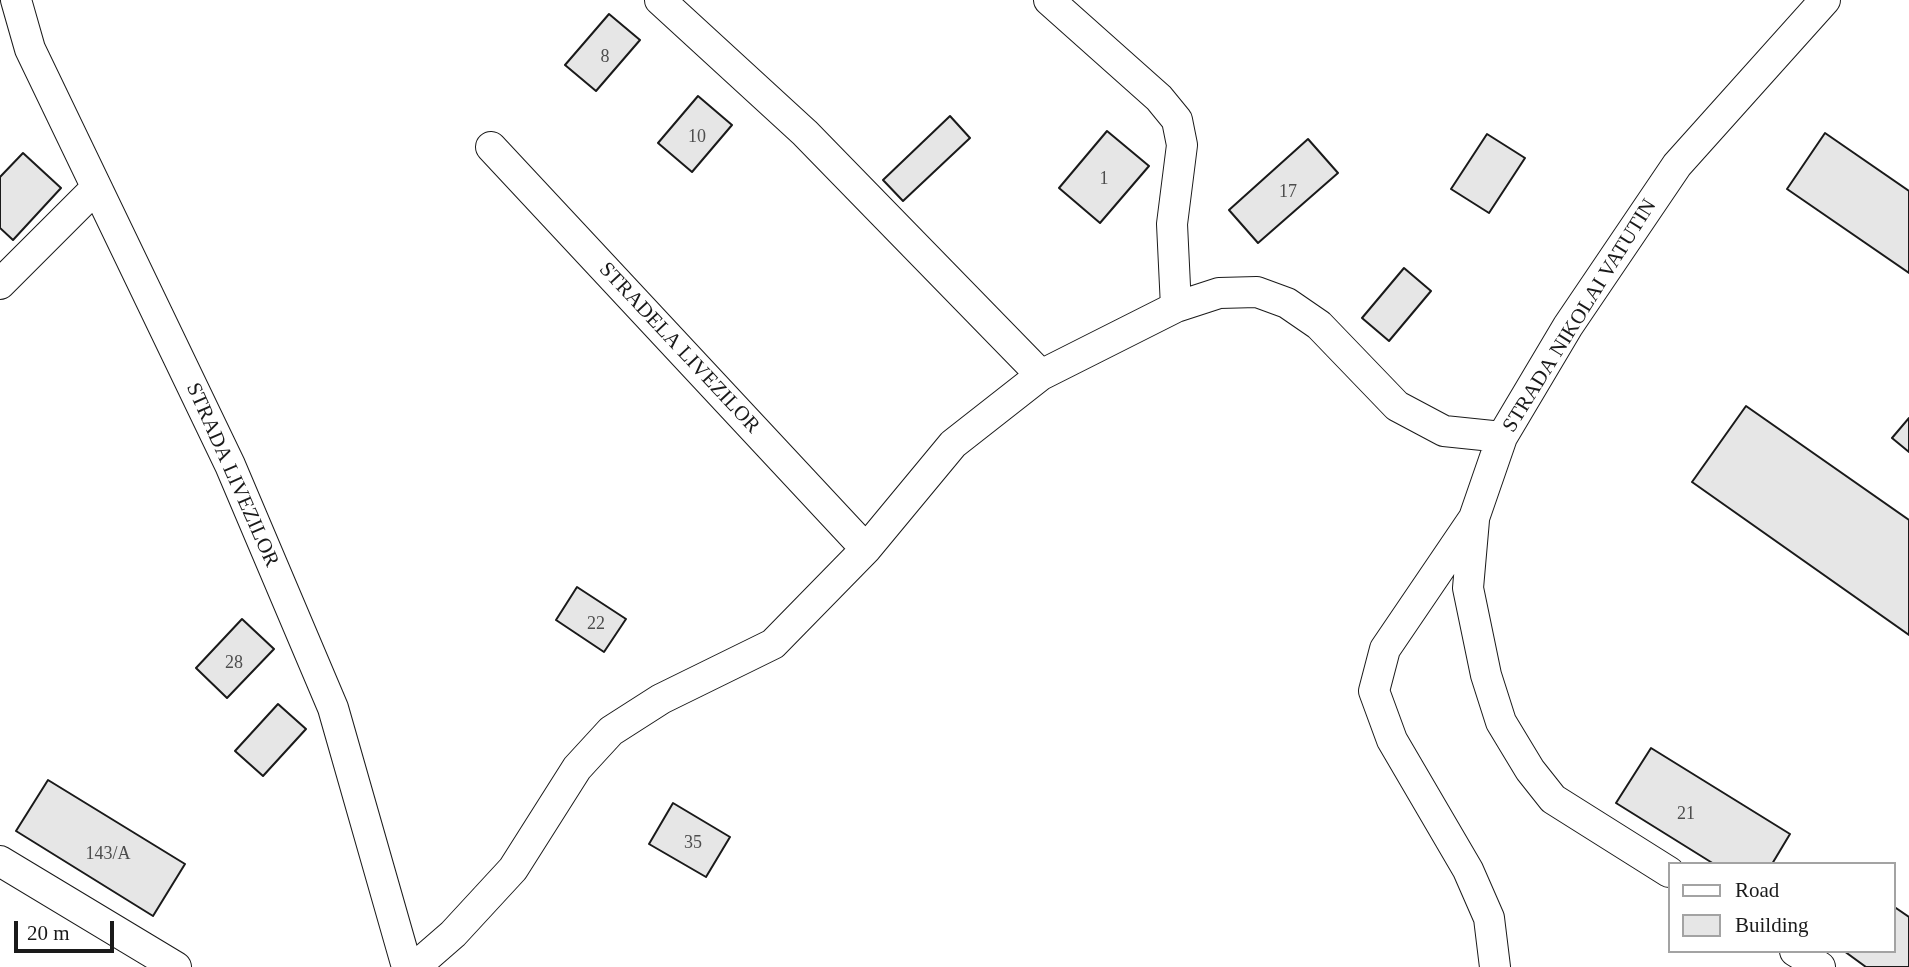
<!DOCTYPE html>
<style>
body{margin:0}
#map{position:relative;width:1909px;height:967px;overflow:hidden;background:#fff;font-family:Georgia,serif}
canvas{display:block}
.legend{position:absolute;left:1668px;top:862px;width:228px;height:91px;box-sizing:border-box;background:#fff;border:2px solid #a3a3a3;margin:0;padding:9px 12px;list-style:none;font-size:21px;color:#1a1a1a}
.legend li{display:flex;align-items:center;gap:14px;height:35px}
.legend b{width:35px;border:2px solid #a3a3a3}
.scale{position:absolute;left:14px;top:921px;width:100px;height:32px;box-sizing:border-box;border:4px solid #1a1a1a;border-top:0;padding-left:9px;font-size:21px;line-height:24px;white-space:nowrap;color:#1a1a1a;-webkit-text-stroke:5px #fff;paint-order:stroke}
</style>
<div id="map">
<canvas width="1909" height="967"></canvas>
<ul class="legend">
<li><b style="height:9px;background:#fff"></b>Road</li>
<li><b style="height:19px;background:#e6e6e6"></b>Building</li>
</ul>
<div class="scale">20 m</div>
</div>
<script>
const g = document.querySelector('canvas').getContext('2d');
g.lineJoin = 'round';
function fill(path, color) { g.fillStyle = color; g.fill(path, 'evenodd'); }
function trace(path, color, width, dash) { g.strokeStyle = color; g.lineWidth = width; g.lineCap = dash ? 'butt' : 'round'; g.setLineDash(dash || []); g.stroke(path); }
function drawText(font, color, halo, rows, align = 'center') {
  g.font = font + ' Georgia,serif'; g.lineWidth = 5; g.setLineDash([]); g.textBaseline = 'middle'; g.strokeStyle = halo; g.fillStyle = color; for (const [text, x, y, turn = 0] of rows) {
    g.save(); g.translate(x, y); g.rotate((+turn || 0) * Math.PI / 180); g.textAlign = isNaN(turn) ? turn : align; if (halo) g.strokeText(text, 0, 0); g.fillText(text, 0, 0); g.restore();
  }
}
const building = new Path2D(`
 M609,14L640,40L596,91L565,65Z
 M698,96L732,125L692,172L658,143Z
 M950,116L970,138L903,201L883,180Z
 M1107,131L1149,166L1100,223L1059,188Z
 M1825,133L1909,191V273L1787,189Z
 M1487,134L1525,158L1489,213L1451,189Z
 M1308,139L1338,173L1258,243L1229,210Z
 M23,153L61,188L13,240L0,228V177Z
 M1404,268L1431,291L1389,341L1362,318Z
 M1746,406L1909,520V635L1692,482Z
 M1909,418V452L1892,438Z
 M577,587L626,619L604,652L556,620Z
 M242,619L274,649L227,698L196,668Z
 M278,704L306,729L263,776L235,751Z
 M1651,748L1790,834L1772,864H1714L1616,803Z
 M48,780L185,864L153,916L16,831Z
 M673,803L730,837L706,877L649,844Z
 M1893,906L1909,917V967H1866L1844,951H1893Z`);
const minor = new Path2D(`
 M16,0L30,49L230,465L333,708L407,967
 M660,0L805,133L1041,375
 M1049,0L1159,98L1177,120L1182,145L1172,224L1176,307
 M491,147L866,549
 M0,284L96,188
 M1474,520L1468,588L1486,675L1501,722L1530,770L1553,799L1669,872
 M0,861L176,967
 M1795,951L1820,967
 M415,967L453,934L513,869L577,768L611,731L661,699L773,644L866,549L953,444L1041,375L1176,307L1219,293L1257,292L1287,303L1319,325L1397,406L1444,431L1502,437
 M1495,967L1489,918L1468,870L1392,740L1374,691L1385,649L1474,518L1502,437L1568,326L1677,165L1825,0`);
const numberNames = [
 ["8",605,57],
 ["10",697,137],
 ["1",1104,179],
 ["17",1288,192],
 ["22",596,624],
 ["28",234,663],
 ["21",1686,814],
 ["35",693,843],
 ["143/A",108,854]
];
const streetNames = [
 ["STRADA NIKOLAI VATUTIN",1580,316,-58],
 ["STRADELA LIVEZILOR",679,348,47],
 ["STRADA LIVEZILOR",232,475,66]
];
fill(building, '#e6e6e6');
trace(building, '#1a1a1a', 2);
trace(minor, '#1a1a1a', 32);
trace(minor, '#fff', 30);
drawText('18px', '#4d4d4d', null, numberNames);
drawText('21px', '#1a1a1a', '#fff', streetNames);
</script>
